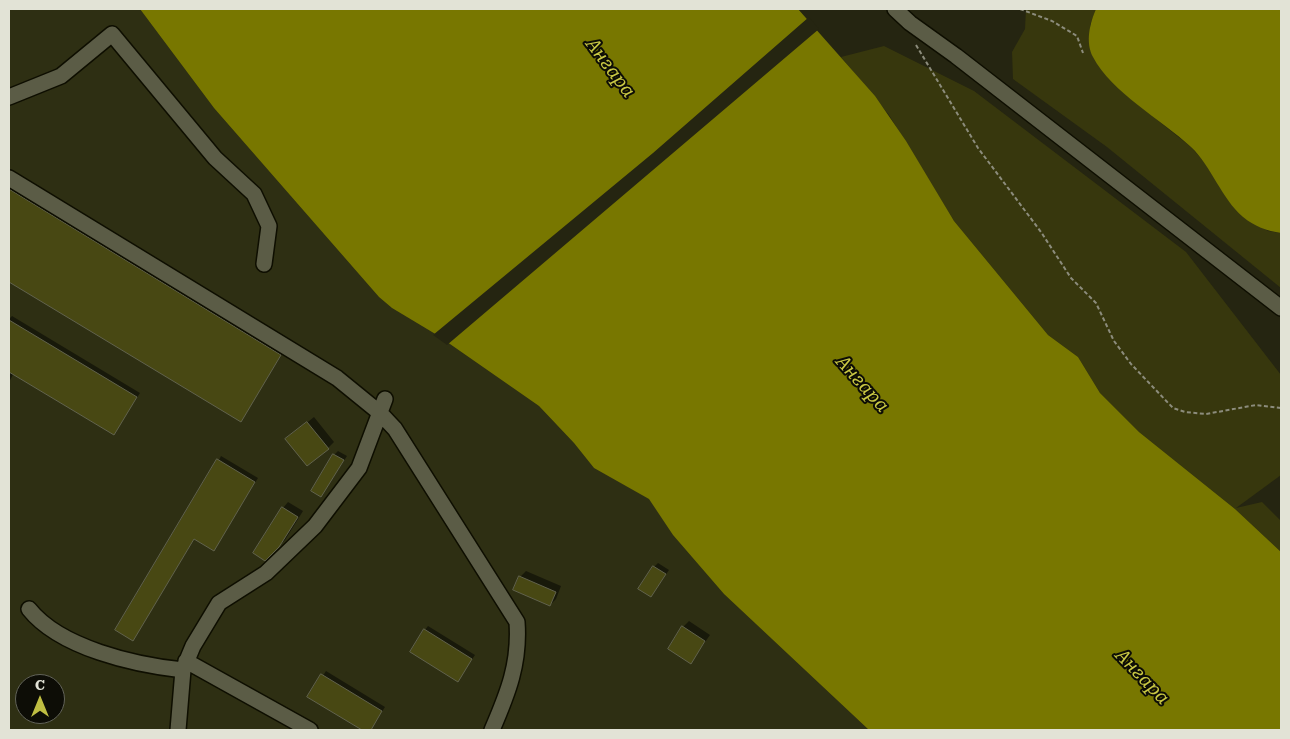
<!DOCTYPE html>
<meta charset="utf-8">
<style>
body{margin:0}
#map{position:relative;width:1290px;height:739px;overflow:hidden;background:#252511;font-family:"Roboto Serif",serif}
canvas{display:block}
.frame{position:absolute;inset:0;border:10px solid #e2e3d6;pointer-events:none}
.north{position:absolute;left:15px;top:674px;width:50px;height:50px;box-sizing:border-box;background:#0d0d06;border:1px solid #626359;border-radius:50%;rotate:0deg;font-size:14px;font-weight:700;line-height:20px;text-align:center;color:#e2e3d6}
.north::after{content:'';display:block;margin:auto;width:18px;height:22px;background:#bfbe42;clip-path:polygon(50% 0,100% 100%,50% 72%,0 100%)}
</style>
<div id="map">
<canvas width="1290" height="739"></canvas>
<div class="frame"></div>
<div class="north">С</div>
</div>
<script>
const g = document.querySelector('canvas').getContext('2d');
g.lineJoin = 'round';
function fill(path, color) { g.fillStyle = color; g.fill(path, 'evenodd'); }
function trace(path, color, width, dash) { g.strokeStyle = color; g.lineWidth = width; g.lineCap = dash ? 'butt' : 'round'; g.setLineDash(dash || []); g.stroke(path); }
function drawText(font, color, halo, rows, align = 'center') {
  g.font = font + ' "Roboto Serif",serif'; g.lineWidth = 4; g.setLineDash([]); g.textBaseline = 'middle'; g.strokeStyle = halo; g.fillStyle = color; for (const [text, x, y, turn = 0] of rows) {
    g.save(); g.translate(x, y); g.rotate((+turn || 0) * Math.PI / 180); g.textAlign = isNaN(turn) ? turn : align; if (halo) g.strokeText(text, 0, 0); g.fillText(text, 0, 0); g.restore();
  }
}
const built = new Path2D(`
 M9,9H140L214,108L379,297L392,308L437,335L539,406L574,443L594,468L650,499L673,535L724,594L869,730H9ZM25,684H55V714H25Z`);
const green = new Path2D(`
 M1026,9H1096L1090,25V50L1126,95L1191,147L1207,165L1243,217L1268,231L1281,233V288L1107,147L1013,79L1012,52L1025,29Z
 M884,46L974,91L1186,252L1281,375V475L1236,508L1262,502L1281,521V552L1235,509L1139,432L1100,393L1078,357L1048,335L954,221L889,115L841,57Z`);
const water = new Path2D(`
 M140,9H798L875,96L906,141L954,221L1048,335L1078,357L1100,393L1139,432L1235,509L1281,552V730H869L724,594L673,535L649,499L594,468L574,443L539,406L437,335L392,308L379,297L214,108Z
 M1096,9H1281V233C1267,231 1254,226 1243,217C1221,198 1212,167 1191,147C1162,120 1111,92 1093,57C1085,42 1090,23 1096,9Z`);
const pier = new Path2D(`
 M809,17L819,29L447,345L433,335L653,153Z`);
const shadow = new Path2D(`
 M9,183L284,351L241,420L9,280Z
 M12,316L140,393L114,433L14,373L9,382V319Z
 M314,417L334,442L328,448L293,434Z
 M338,451L347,456L321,496L334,455Z
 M221,456L258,478L214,549L195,538L133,639Z
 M288,502L303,511L285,540L265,559L283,508Z
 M658,563L669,570L654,592V567Z
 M526,571L561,586L556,599L550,605L520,577Z
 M689,621L710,635L691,662L683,627Z
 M428,626L475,655L458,680L425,630Z
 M326,671L385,707L370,730H364L309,697Z`);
const building = new Path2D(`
 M9,189L281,355L241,422L9,282Z
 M9,320L137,397L114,435L9,372Z
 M307,422L329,449L307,466L285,439Z
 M333,454L344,460L321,497L311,491Z
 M217,459L255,482L214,551L194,539L133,641L115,630Z
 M282,507L298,517L279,547L265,561L253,553Z
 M653,566L666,574L651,597L638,589Z
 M519,576L556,592L550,606L513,590Z
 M682,626L705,641L691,664L668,649Z
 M424,629L472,659L458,682L410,652Z
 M321,674L382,711L371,730H362L307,697Z`);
const path = new Path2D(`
 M1020,9L1052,21L1077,36L1083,53
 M916,45L978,148L1041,232L1071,278L1096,303L1114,341L1131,364L1173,408L1185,412L1206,414L1256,405L1281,408`);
const minor = new Path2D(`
 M895,9L910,23L956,56L1281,308
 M9,97L61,76L112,34L215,158L254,194L269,226L264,264
 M9,178L337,378L380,413L395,429L517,622C520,663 508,693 492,730
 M29,609C60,648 135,665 183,670
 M186,661L310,730
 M178,730L183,670L193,646L219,603L266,573L315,526L359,468L385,399`);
const waterNames = [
 ["Ангара",610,68,53],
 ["Ангара",862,384,48],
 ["Ангара",1142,677,46]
];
fill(built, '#2e2f13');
fill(green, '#37370d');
fill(water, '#787700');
fill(pier, '#252511');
fill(shadow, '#0007');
fill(building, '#484813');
trace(building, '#61624c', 1);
trace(minor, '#0e0e00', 18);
trace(path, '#8c8c7c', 2, [4, 2.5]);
trace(minor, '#5b5c46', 15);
drawText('italic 19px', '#c9c844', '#0d0d06', waterNames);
</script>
